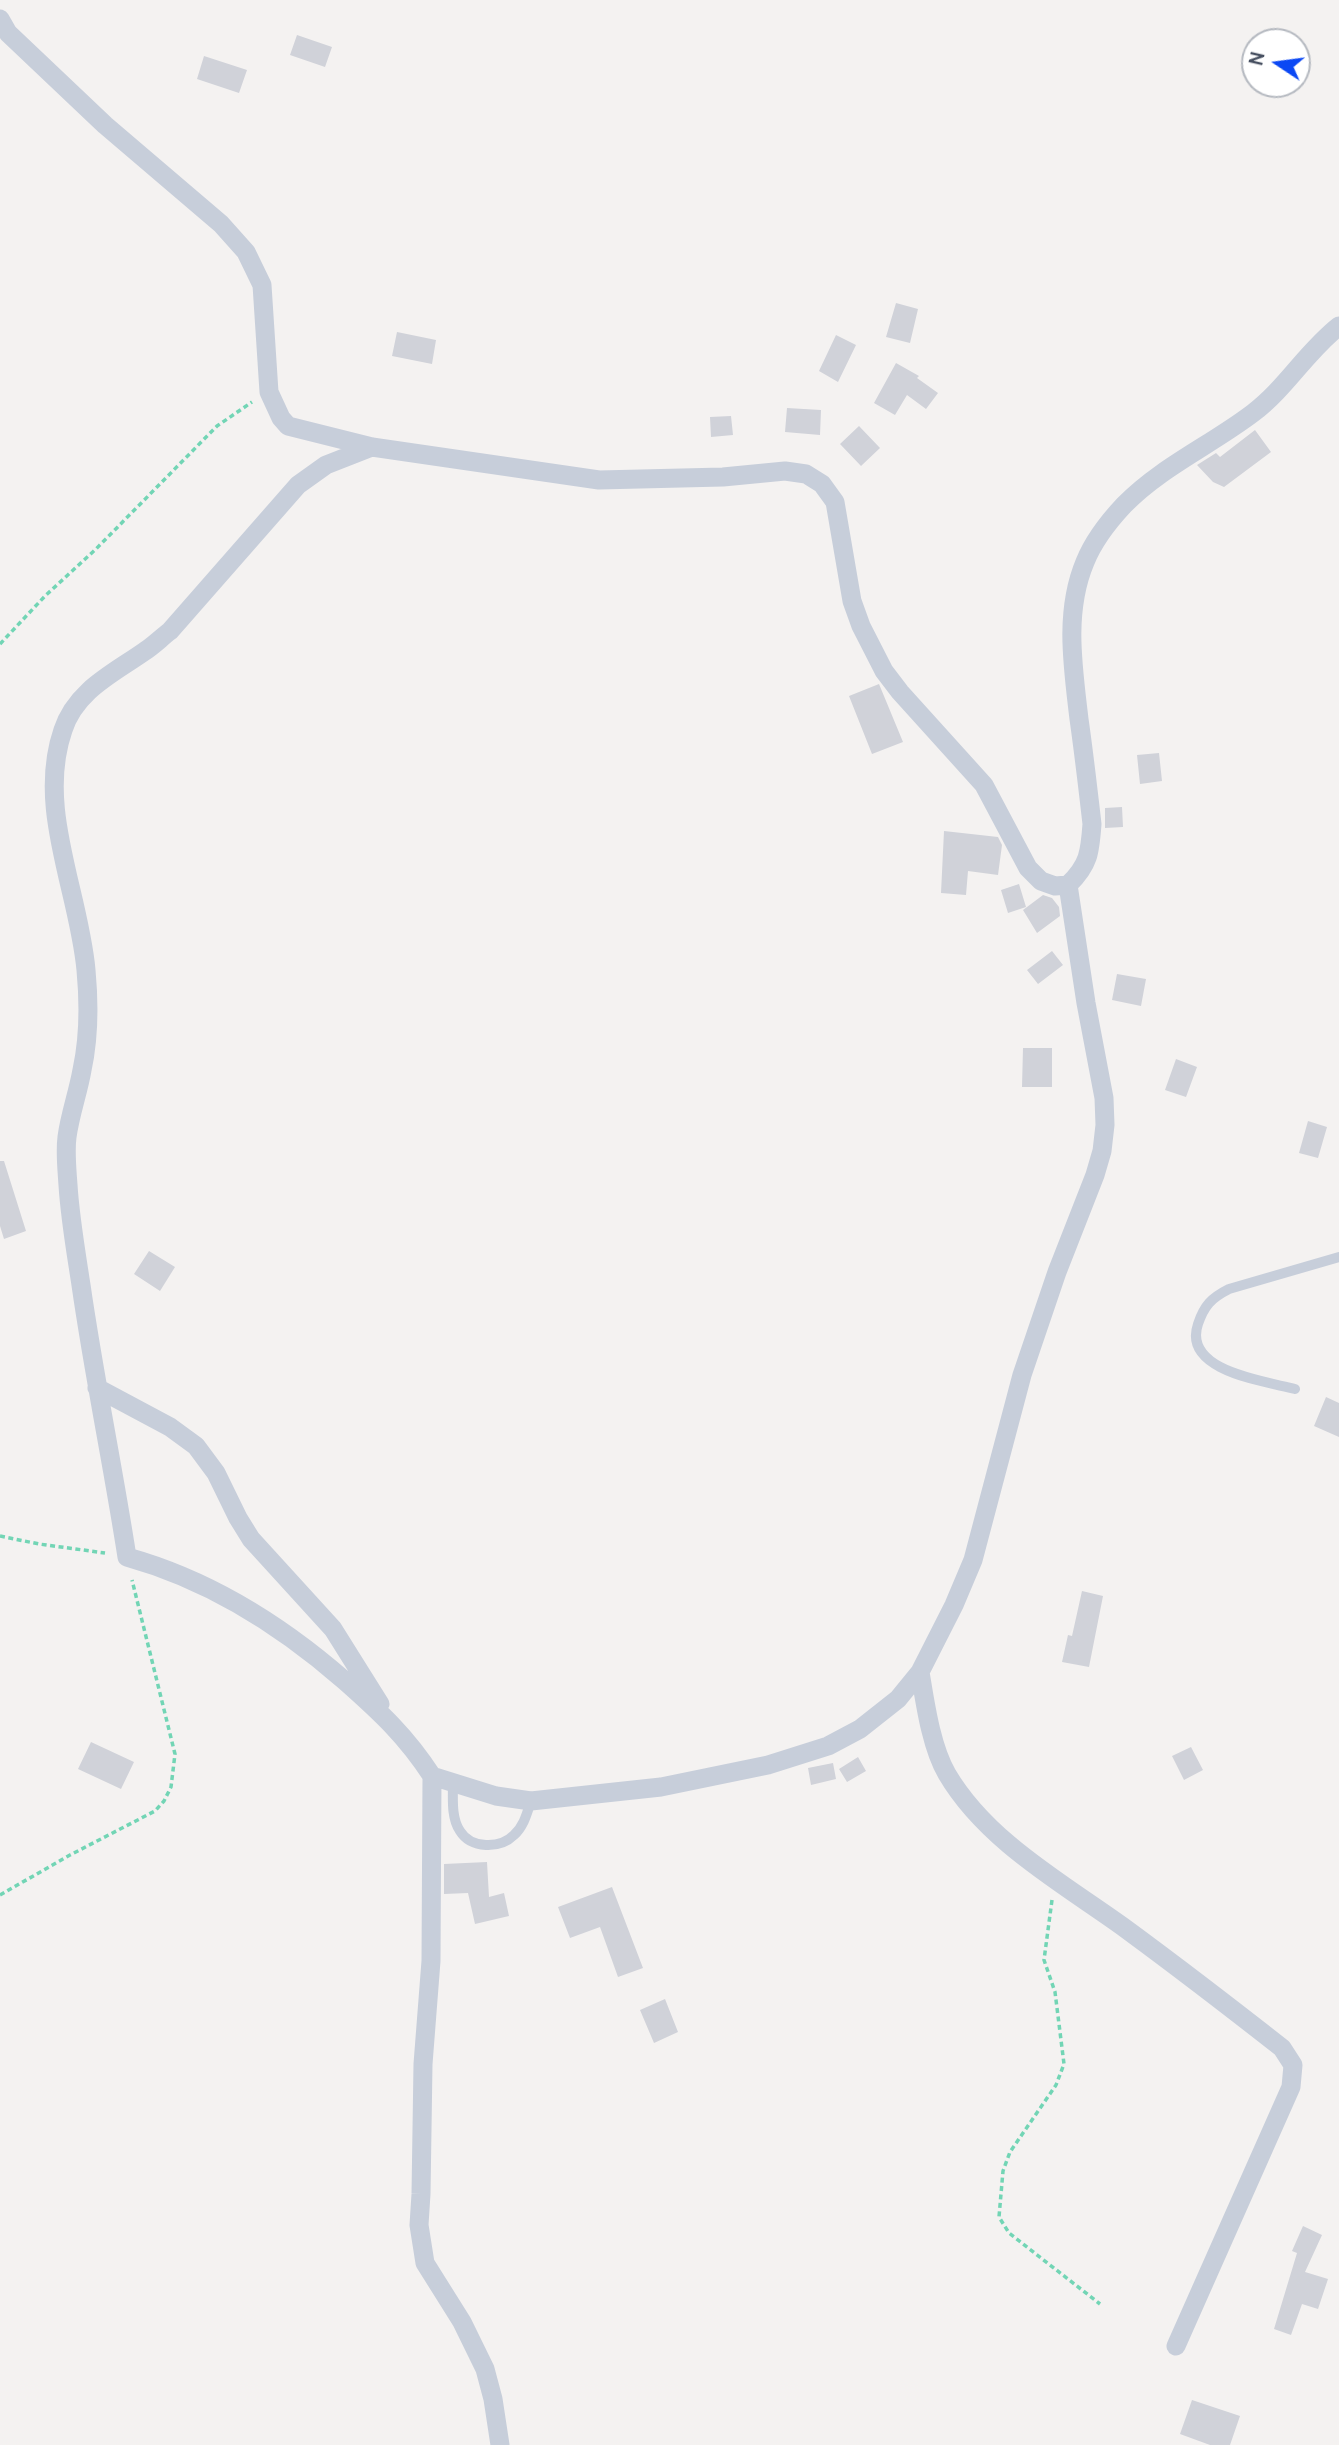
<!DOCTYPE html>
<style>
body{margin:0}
#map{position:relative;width:1339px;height:2445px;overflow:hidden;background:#f4f2f1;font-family:Cabin,sans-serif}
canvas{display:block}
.north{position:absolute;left:1241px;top:28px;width:70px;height:70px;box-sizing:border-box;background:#fff;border:2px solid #b5b9c0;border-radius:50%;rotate:283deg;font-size:19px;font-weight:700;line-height:28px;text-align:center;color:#475061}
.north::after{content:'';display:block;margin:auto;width:24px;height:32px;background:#0b48f4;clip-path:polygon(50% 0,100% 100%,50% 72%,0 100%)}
</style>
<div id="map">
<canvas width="1339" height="2445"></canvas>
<div class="north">N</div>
</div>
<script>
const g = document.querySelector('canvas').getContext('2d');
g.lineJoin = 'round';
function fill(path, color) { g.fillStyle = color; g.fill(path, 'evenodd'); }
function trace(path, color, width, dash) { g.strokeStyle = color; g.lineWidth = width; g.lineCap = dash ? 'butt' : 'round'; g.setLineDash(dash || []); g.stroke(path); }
const building = new Path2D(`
 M297,35L332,47L325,67L290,55Z
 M204,56L247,70L239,93L197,79Z
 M896,303L918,309L910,343L886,337Z
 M397,332L436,340L432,364L392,356Z
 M836,335L856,345L838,382L819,371Z
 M896,363L919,376L917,378L938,393L926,409L907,395L895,415L874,403Z
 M787,408L821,410L820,435L785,432Z
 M731,416L733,435L711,437L710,417Z
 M859,426L880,448L861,466L840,444Z
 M1255,430L1271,452L1224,487L1213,482L1197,465L1216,453L1220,457Z
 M879,684L903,742L872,754L849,696Z
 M1159,753L1162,781L1140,784L1137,755Z
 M1122,807L1123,827L1105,828V808Z
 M944,831L998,837L1002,845L998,875L968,871L966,895L941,893Z
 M1019,884L1026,907L1008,913L1001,890Z
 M1043,895L1052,898L1059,907L1060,916L1037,933L1023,910Z
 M1052,951L1063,965L1038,984L1027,970Z
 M1117,974L1146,979L1141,1006L1112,1000Z
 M1023,1048H1052V1087H1022Z
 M1176,1059L1197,1067L1186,1097L1165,1090Z
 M1308,1121L1327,1127L1318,1158L1299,1153Z
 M0,1161H4L26,1231L4,1239L0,1226Z
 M149,1251L175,1267L160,1291L134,1274Z
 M1326,1397L1339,1403V1437L1314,1426Z
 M1082,1591L1103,1596L1089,1667L1062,1662L1068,1635L1072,1636Z
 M91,1742L134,1762L121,1789L78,1769Z
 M1191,1747L1203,1770L1184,1780L1172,1756Z
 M858,1757L866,1771L847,1782L839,1769Z
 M833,1763L836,1779L811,1785L808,1768Z
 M487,1862L489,1897L504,1893L509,1916L475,1924L468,1893L444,1894V1864Z
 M612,1887L643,1968L618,1977L600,1927L570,1938L558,1907Z
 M665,1999L678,2032L654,2043L640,2010Z
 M1303,2226L1322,2235L1305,2272L1328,2279L1318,2309L1302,2304L1291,2335L1274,2329L1297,2253L1292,2251Z
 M1192,2400L1240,2416L1230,2445H1210L1180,2434Z`);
const path = new Path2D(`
 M0,644L45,596L96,549L217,426L252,402
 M0,1536L39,1544L105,1553
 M0,1895L70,1855L155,1811L164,1801L171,1787L175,1754L132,1580
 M1052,1900L1044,1960L1055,1992L1064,2064L1056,2085L1010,2152L1003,2171L999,2217L1009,2233L1100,2304`);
const service = new Path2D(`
 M1295,1389C1264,1381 1182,1371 1198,1324C1204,1306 1211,1298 1229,1289L1339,1257
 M453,1782C453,1798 451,1818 460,1831C471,1849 500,1849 514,1835C524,1826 527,1813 531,1801`);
const minor = new Path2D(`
 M0,19L8,33L105,125L221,224L246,252L262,285L269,392L281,418L288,426L372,447L599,480L723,477L785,471L806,474L822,484L835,502L852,601L861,626L884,671L900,692L984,785L1028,868L1041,881L1055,886L1068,885C1089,865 1090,852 1092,824C1088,789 1084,754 1079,719C1073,667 1064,612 1085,562C1093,542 1109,521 1124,505C1161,467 1211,445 1253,413C1286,388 1306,352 1339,326
 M372,447L326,465L298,485L170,631C162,637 154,645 145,651C114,673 76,690 63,730C36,808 79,891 86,970C89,1002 89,1038 82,1070C78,1093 70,1114 67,1137C65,1152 67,1170 68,1185C70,1218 76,1252 81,1285C94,1376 113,1466 127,1557C210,1580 281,1625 345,1681C380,1712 406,1736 432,1776L431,1961L423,2064L421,2194L419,2225L425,2263L462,2322L485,2369L493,2399L500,2445
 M97,1388L170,1427L196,1446L216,1473L238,1518L251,1539L333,1629L380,1704
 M920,1672C925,1702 931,1747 947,1774C987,1842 1064,1884 1126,1929C1179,1968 1231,2008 1282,2048L1293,2065L1291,2087L1176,2346
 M432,1776L496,1796L531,1801L661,1787L768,1765L828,1746L860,1729L898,1699L920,1672L954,1605L973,1560L1022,1375L1057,1272L1095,1175L1102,1151L1105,1125L1104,1098L1086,1003L1068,885`);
fill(building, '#d0d2d9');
trace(path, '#72d5b5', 3.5, [5, 3.5]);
trace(service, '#c7ceda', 10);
trace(minor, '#c7ceda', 19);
</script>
